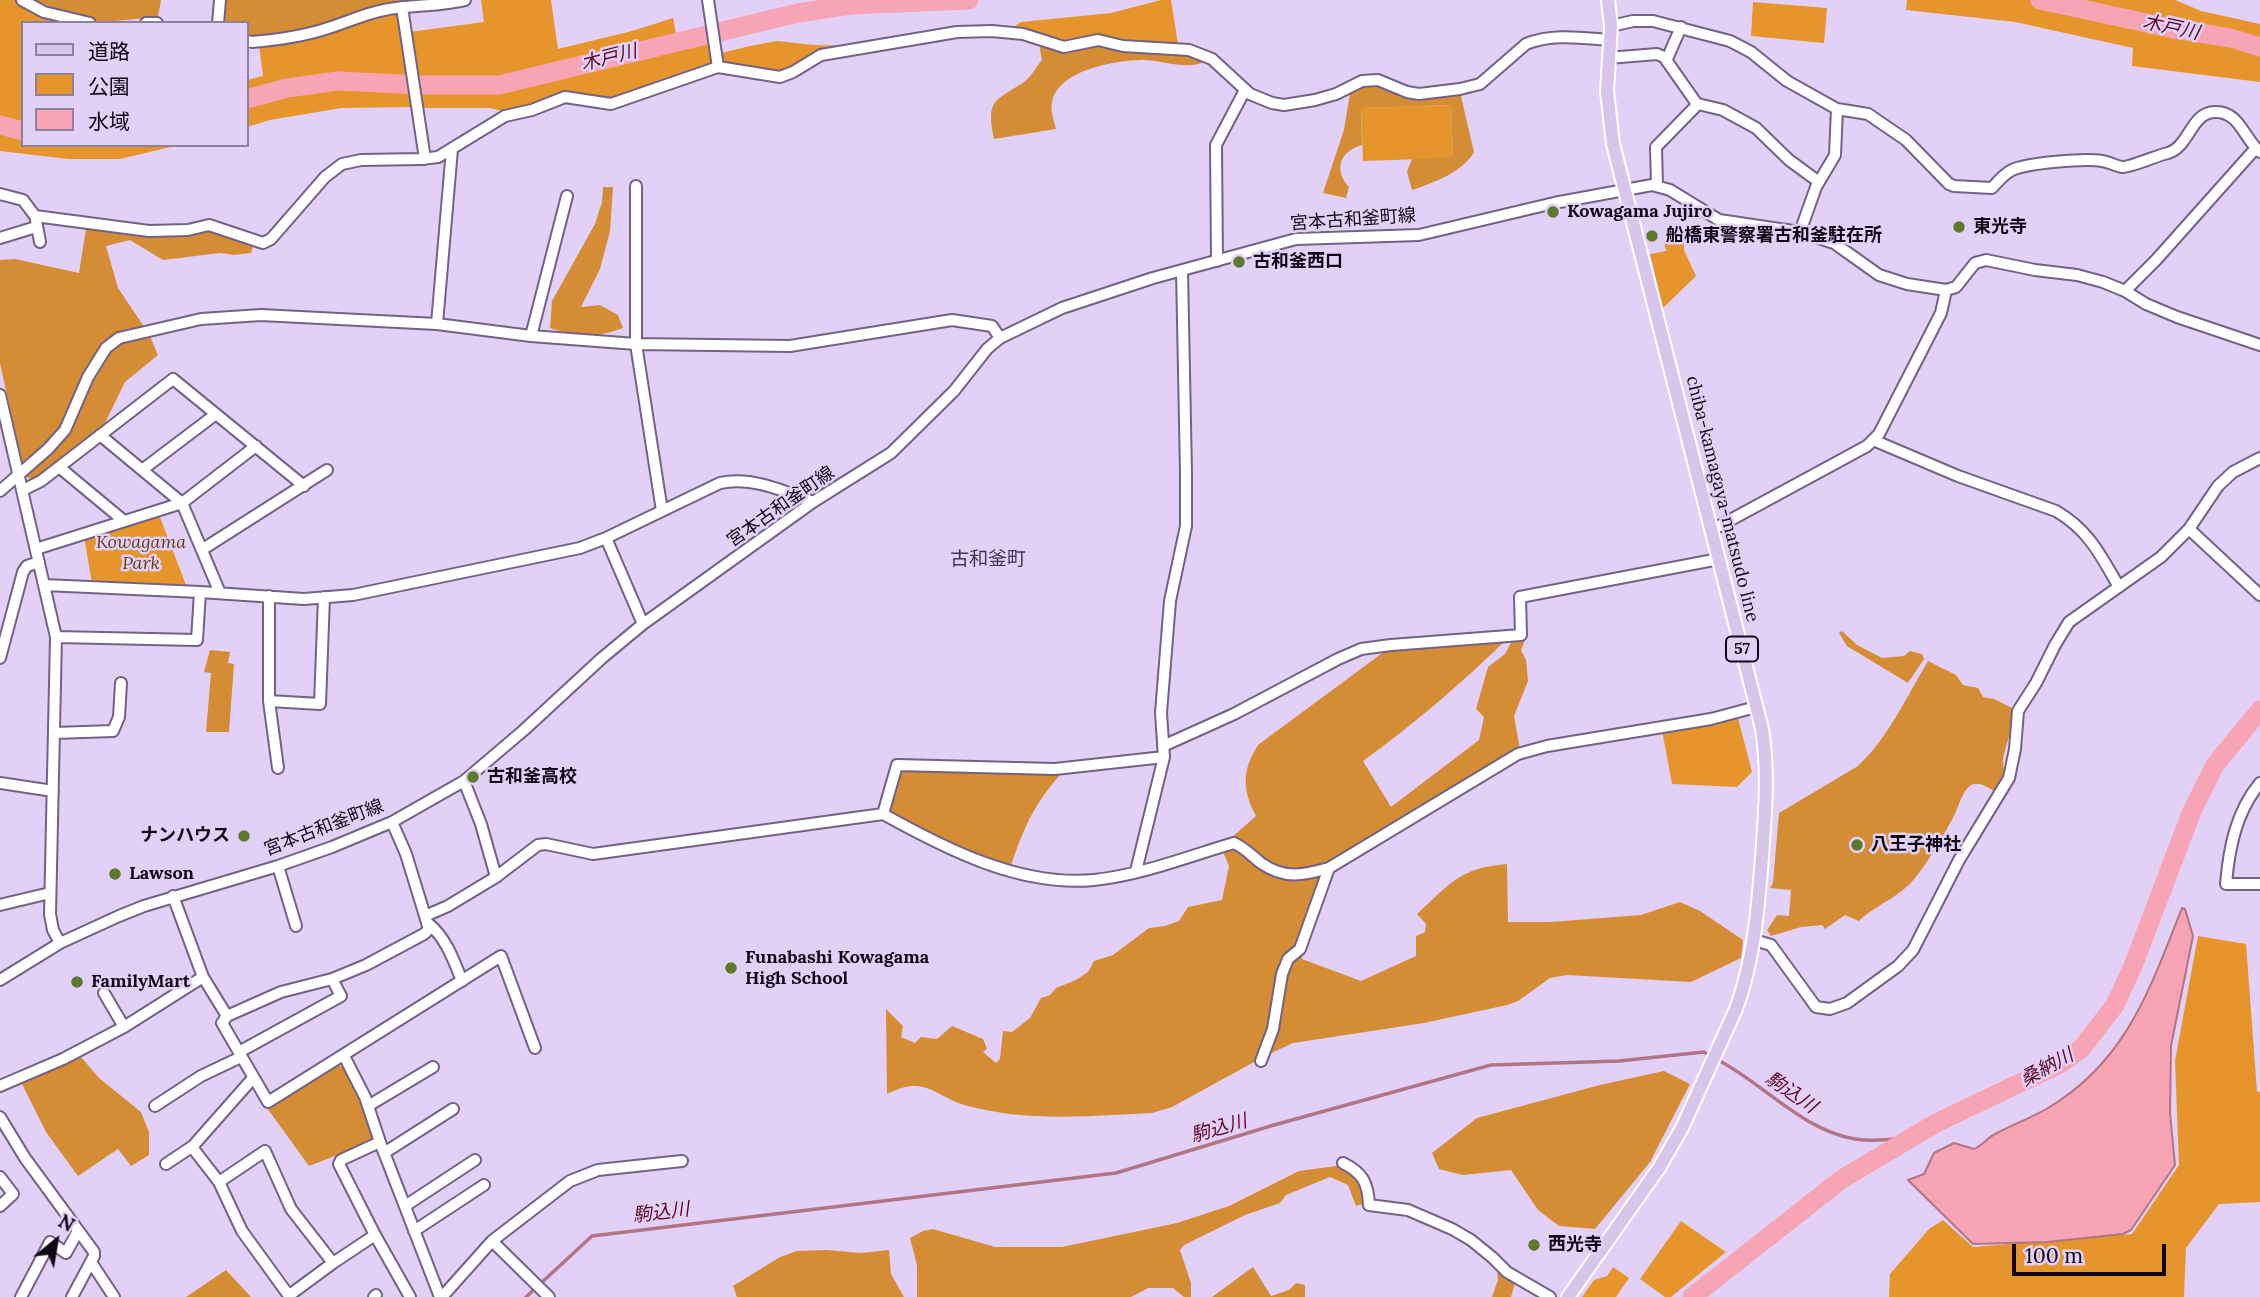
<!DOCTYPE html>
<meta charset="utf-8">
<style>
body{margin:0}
#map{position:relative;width:2260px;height:1297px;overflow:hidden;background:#e3d0f7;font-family:Lora,"Noto Sans JP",serif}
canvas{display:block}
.legend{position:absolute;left:21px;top:21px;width:228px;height:126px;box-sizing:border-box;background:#e3d0f7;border:2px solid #8e809d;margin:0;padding:9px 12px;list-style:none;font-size:21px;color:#0f0815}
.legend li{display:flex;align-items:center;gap:14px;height:35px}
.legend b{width:35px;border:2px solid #8e809d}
.north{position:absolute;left:21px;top:1206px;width:70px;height:70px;-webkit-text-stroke:5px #e3d0f7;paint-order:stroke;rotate:30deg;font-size:19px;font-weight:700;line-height:28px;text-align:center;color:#0f0815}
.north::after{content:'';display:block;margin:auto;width:24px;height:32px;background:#0f0815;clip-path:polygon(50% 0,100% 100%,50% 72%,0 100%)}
.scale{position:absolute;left:2012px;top:1244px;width:154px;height:32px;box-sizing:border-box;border:4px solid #0f0815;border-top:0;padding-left:9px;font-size:21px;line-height:24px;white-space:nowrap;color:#0f0815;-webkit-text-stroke:5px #e3d0f7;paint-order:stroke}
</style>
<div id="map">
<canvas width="2260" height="1297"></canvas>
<ul class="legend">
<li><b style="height:9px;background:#d9c4ec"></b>道路</li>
<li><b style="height:19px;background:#e6952c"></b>公園</li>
<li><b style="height:19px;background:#f7a4b4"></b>水域</li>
</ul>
<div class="north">N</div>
<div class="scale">100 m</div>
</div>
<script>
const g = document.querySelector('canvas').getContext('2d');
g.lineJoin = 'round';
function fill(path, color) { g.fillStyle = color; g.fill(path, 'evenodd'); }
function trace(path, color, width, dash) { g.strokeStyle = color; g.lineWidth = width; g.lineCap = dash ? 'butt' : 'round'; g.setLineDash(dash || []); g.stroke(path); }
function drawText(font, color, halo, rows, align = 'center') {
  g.font = font + ' Lora,"Noto Sans JP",serif'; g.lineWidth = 5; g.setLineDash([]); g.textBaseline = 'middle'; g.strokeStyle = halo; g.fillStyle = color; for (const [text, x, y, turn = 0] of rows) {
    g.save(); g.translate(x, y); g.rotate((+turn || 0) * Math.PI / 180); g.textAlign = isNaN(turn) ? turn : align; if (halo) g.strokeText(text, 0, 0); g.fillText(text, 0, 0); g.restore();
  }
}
const green = new Path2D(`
 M0,0H16L27,7L74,23H23V126L0,119Z
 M481,0H551L558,49L632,31L673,18L677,38L498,82L416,83L409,32L484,22Z
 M1161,0H1171L1178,44L1124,41L1097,37L1063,42L1011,29L1021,22L1111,13Z
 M1907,0H2175L2201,11L2260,24V82L2132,66L2133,48L2015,22L1906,10Z
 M1753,2L1827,8L1824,43L1751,36Z
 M399,12L409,79L337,76L299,80L247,93V80L263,76L259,45L384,14Z
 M710,37L713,61L711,66L608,100L573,95L531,108L515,110L502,111L490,108H420L418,88H500Z
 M777,41L814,45L862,46L779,72H765L723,62L721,53L750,46Z
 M341,86L410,89L413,107L341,108L270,120L247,127V102L296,90Z
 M1451,105L1453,158L1363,161L1361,108Z
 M0,131L23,138V145H179L120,159H68L0,151Z
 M1684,236V250L1696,276L1663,308L1650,254L1666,251L1664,241Z
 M160,517L186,585L92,583L84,537Z
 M1738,718L1752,772L1737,787L1672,784L1662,730Z
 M2198,936L2246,944L2257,1091L2260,1092V1202L2219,1204L2186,1248L2184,1297H1889L1890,1274L1929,1229L1943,1220L1973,1247L2132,1234L2179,1165L2175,1061Z
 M1681,1221L1726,1252L1671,1297H1665L1640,1279Z
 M1613,1267L1629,1278L1616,1297H1582L1594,1280L1607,1276Z`);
const forest = new Path2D(`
 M34,0H161L158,17L103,22L67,13Z
 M225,0H428C398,8 368,15 338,23C312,29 273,42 247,36V23H224Z
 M1039,44C1063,53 1075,45 1098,45C1134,44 1172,50 1206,61C1190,70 1166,62 1147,60C1120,59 1058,69 1052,102C1050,110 1054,121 1056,129L994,139C986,99 994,102 1024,82C1031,77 1036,67 1042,60Z
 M1363,83L1395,88L1460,92L1474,152C1463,172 1433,183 1412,190L1407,172L1412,159L1453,157L1451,105L1361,108L1362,145C1340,151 1333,170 1349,187L1346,198L1323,193L1344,130L1350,93Z
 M603,187H613L610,231L600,269L581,307L600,305L618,315L623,328C595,338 578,337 550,328L552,301L595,224L602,202Z
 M210,227L254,243L251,253L234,255L220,253L163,260L130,240L106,246L118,288L149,334L158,355L125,382L103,427L33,480L25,476L0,363V260L15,259L79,273L86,229L150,234Z
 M1842,631L1857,645L1882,658L1904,656L1910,651L1922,654L1924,659L1908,683L1847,646L1839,633Z
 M1523,632L1525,640L1521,650L1526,660L1528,681L1514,716L1520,749L1329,864L1301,950L1302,959L1361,981L1416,956V936L1425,932L1426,924L1417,914C1450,884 1459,868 1507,864L1508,922H1551L1641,915L1680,902L1700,911L1743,940L1741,958L1691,982L1567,975L1550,978L1518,1001L1507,1005L1424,1023L1293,1043L1265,1056L1172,1107L1152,1113C1090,1116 1028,1122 968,1106C933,1096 926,1074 887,1094L886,1009L903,1026L901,1037L915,1043L921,1037L937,1039L952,1026L983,1039L987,1049L983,1052L996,1063L1000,1059L1003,1031L1012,1032L1030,1018L1041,998L1050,995L1056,988L1076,980L1088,972L1094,961L1113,955L1149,928L1165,926L1179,921L1188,907L1222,900L1229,866L1221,847L1256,816C1242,790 1242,770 1258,745L1385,651L1506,640C1461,684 1414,724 1363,761L1391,807L1479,740L1484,717L1476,709L1488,667L1505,654L1513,639Z
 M210,650L230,652L228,663L234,664L229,732H206L211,673L204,672Z
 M1928,661L1956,675L1963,685L1978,688L1983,697L1994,699L2016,710L2003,758L2004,777L1996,792C1988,788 1980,781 1971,785C1962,791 1958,809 1953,818C1942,838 1929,861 1915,878C1899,898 1875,905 1859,921L1845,915L1825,929L1822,925L1801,927L1771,936L1767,930L1777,915L1789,916L1791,890L1770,888L1773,883L1779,813L1858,766C1888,738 1907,696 1928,661Z
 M901,769L1060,775C1032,807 1024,828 1010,868L955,847L889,814Z
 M81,1057L99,1078L141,1112L149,1132V1155L131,1166L118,1149L78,1176L46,1132L22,1084Z
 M337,1065L345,1068L361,1099L374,1141L309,1166L267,1108Z
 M1664,1071L1690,1084L1650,1162L1595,1229L1559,1226L1538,1210L1511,1170L1463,1175L1439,1169L1432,1153L1477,1118L1600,1085Z
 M1344,1165L1356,1172L1366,1203L1356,1206L1348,1185L1330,1177L1286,1195L1280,1203L1245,1215L1184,1245L1180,1250L1191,1283V1297H1184L1173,1288H1148L1131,1297H917V1265L910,1238L923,1231L933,1229L995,1247H1062L1177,1223L1229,1206L1299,1171Z
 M827,1250L861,1253L889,1250L891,1274L904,1297H737L733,1286L780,1257L797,1251Z
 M1253,1267L1271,1296L1289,1290L1296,1283L1305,1285V1297H1212Z
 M226,1270L251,1297H186Z
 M1497,1270L1515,1283L1511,1297H1492L1498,1280Z`);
const water = new Path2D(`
 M2182,908L2185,909L2193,936L2171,1046L2170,1113L2175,1165L2131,1230L2123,1234L2047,1242L1973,1244L1908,1180L1924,1174L1934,1153L1954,1143L1974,1149C1982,1146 1987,1138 1995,1134C2012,1125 2031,1118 2048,1108C2127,1061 2150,988 2182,908Z`);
const stream = new Path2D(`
 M1718,1060C1764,1084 1802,1130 1855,1139C1875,1142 1896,1139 1915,1136
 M526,1297L592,1236L1116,1173L1274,1125L1491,1065L1619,1061L1704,1052L1711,1056`);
const river = new Path2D(`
 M2040,0L2174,29L2231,38L2260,47
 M247,99L287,88L338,81L423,85H499L798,13L851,5L969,0
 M0,125L23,131
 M1692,1297L1842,1179L1936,1123L2060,1064L2081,1049L2115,1005L2133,966L2192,811L2215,765L2260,710`);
const minor = new Path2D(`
 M22,0L44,12L90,23
 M708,0L718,67
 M402,7L425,159
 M146,23H157
 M218,23L220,0
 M1611,26L1633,21H1653L1730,41L1751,52L1787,81L1837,109L1868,114L1906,140L1949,184L1954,186L1992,188C1998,181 2004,174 2012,170C2027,163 2085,158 2102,161C2109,162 2116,166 2122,167C2129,168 2158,155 2168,153C2189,147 2191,113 2214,112C2239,110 2244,139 2260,152
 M247,41L252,42C276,40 299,37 322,30C343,24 363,14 384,10C411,4 439,7 465,0
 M1608,58L1657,54L1664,57L1697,104
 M1667,59L1681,27
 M636,186V344L662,511
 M1657,186L1656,147L1698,104L1723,110L1756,128L1789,160L1819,182
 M0,194L23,200L35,216L149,231L188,230L209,225L263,243L271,239L325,177L342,164L361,160L421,159L438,157L505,116L532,110L565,97L611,104L718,67L780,77L793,72L821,55L957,32L992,31L1023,34L1064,47L1098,40L1123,46L1189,50L1212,59L1250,94L1272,103L1284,105L1315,100L1336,94L1362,81L1378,80L1407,92L1419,94L1460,89L1480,84L1526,44C1552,33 1582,38 1610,40
 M36,220L40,242
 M1800,232L1816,187L1835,155L1837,109
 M0,238L36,227
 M1217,261L1216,145L1245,90
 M2125,291L2156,260L2256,148
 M437,324L452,149
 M531,336L567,196
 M0,395L56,637L50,914L53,930L60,943
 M100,435L182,503L220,593
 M1873,440L1958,476L2056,511C2089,530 2101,556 2119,587
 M59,467L124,521
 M142,470L216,414
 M23,490L41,481L173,379L304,486
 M0,491L48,449L65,430L88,377L106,348L119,338L201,319L261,315L437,324L531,336L636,344L790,346L952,320L992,326L1000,338
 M2189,529L2260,595
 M1712,530L1867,446L1879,434L1941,313L1946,290
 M606,538L643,624
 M36,549L182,503L256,446
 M203,549L327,470
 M44,585L200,592L304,599L353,595L580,548L606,538L720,483C751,476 784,491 813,502
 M269,596V701L278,768
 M56,637L197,640L200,592
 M0,658L23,572L27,566L39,562
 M269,701L320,704L324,597
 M54,733L113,731L119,717L121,683
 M1163,746L1234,714L1338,659L1361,649L1391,645L1521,635L1520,597L1719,559
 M464,781L481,824L496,877
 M0,783L53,791
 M2260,783C2236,812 2229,848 2226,884H2260
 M883,814L897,765L1055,769L1164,757
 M278,866L296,926
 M1136,871L1164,757L1161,713L1170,601L1186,526V473L1182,270
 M173,896L203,977L227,1016L222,1023L268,1102L501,956L535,1048
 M0,905L50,893
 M425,916L448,906L496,877L538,845L546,844L593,854L883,814C946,849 1020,887 1094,880C1142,875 1189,856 1234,843C1245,848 1252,856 1261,863C1285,880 1304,875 1329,868L1518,754L1547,746L1711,719L1756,707
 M429,924C446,938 454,961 462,981
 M1754,940L1771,945L1816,1007L1830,1009L1847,1003L1898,966L1913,950L1959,860L2009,778L2015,749L2018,711L2036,683L2055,645L2069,622L2161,557L2189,529L2218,486L2233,472L2260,458
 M0,980L60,943L119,916L144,906L278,866L332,847L392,822L464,781L524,730L602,658L643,624L813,502L891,453L954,391L987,349L1000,338L1062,308L1153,278L1296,239L1419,235L1554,203L1652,185L1670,190L1719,220L1800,232L1834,243L1879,275L1907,284L1946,290L1956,287L1975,263L1986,260L2035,270L2077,275L2103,282L2125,291L2146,304L2177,317L2260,345
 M104,993L124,1027
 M227,1016L281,992L332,979L366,965L424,934L429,929L406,854L392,822
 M239,1052L341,996L332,979
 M344,1056L365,1097L380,1142L440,1297
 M1261,1061L1273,1029L1282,974L1288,959L1300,949L1329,868
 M253,1078L193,1146L195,1151L219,1182L242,1231L287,1293L291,1294L333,1263L375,1235L410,1297
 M0,1086L63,1059L124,1027L203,977
 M155,1106L201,1076L241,1057
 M368,1106L433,1067
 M0,1117L25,1158L94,1252V1256L72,1297
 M384,1153L453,1109
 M1343,1163C1363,1173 1368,1183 1369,1205L1408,1210L1452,1229L1471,1240L1493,1258L1507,1272L1550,1297
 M166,1164L193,1146
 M0,1177L13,1194L0,1206
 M219,1182L265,1151L291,1209L333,1263
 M405,1206L475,1160
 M414,1231L484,1185
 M375,1235L339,1164L341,1160L380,1142
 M492,1241L549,1297
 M91,1262L114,1297
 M21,1297L50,1242L66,1253L78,1231
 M374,1297L376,1295
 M442,1297L492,1241L570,1181L598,1170L682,1161`);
const major = new Path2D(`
 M1568,1297L1659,1168L1682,1128L1736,1009C1754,960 1758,909 1762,857C1765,814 1769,773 1762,729L1613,144L1607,91L1611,26L1608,0`);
const markers = [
 [1553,212,7,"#5c792e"],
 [1959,227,7,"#5c792e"],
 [1652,236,7,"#5c792e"],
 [1239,262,7,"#5c792e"],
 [473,777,7,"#5c792e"],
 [244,836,7,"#5c792e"],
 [1857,845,7,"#5c792e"],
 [115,874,7,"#5c792e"],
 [731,968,7,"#5c792e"],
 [77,982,7,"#5c792e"],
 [1534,1245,7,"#5c792e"]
];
const shields = [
 [1742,649,32]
];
const shieldNames = [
 ["57",1742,649]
];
const poiNames = [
 ["Kowagama Jujiro",1567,212],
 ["東光寺",1973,227],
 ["船橋東警察署古和釜駐在所",1666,236],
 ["古和釜西口",1253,262],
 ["古和釜高校",487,777],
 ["ナンハウス",230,836,"right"],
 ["八王子神社",1871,845],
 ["Lawson",129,874],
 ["Funabashi Kowagama",745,958],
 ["High School",745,979],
 ["FamilyMart",91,982],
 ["西光寺",1548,1245]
];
const streetNames = [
 ["宮本古和釜町線",1353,220,-4],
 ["chiba-kamagaya-matsudo line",1722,499,76],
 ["宮本古和釜町線",781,507,-35],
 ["宮本古和釜町線",324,828,-21]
];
const parkNames = [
 ["Kowagama",141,543],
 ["Park",141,564]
];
const waterNames = [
 ["木戸川",2171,28,12],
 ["木戸川",609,58,-14],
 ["桑納川",2047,1068,-29],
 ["駒込川",1791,1093,34],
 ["駒込川",1219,1129,-16],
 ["駒込川",661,1213,-7]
];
const neighbourhoodNames = [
 ["古和釜町",988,560]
];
fill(green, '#e6952c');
fill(forest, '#d48c35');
fill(water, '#f7a4b4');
trace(water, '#b17584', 2);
trace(stream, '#b17584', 3.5);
trace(river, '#f7a4b4', 19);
trace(minor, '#736284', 14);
trace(major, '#fff', 16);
trace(minor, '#fff', 10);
trace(major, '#d9c4ec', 12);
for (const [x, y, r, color] of markers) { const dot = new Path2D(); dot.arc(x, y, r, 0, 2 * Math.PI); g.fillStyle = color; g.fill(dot); trace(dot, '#e3d0f7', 2.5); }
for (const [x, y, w] of shields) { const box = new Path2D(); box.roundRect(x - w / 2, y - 12.5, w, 25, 5); g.fillStyle = '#e3d0f7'; g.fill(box); trace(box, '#0f0815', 2); }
drawText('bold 16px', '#0f0815', null, shieldNames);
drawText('bold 18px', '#0f0815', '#e3d0f7', poiNames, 'left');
drawText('18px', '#0f0815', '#e3d0f7', streetNames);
drawText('italic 18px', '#654012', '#e3d0f7', parkNames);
drawText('italic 19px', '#5d0726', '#e3d0f7', waterNames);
drawText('19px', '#433353', '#e3d0f7', neighbourhoodNames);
</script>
